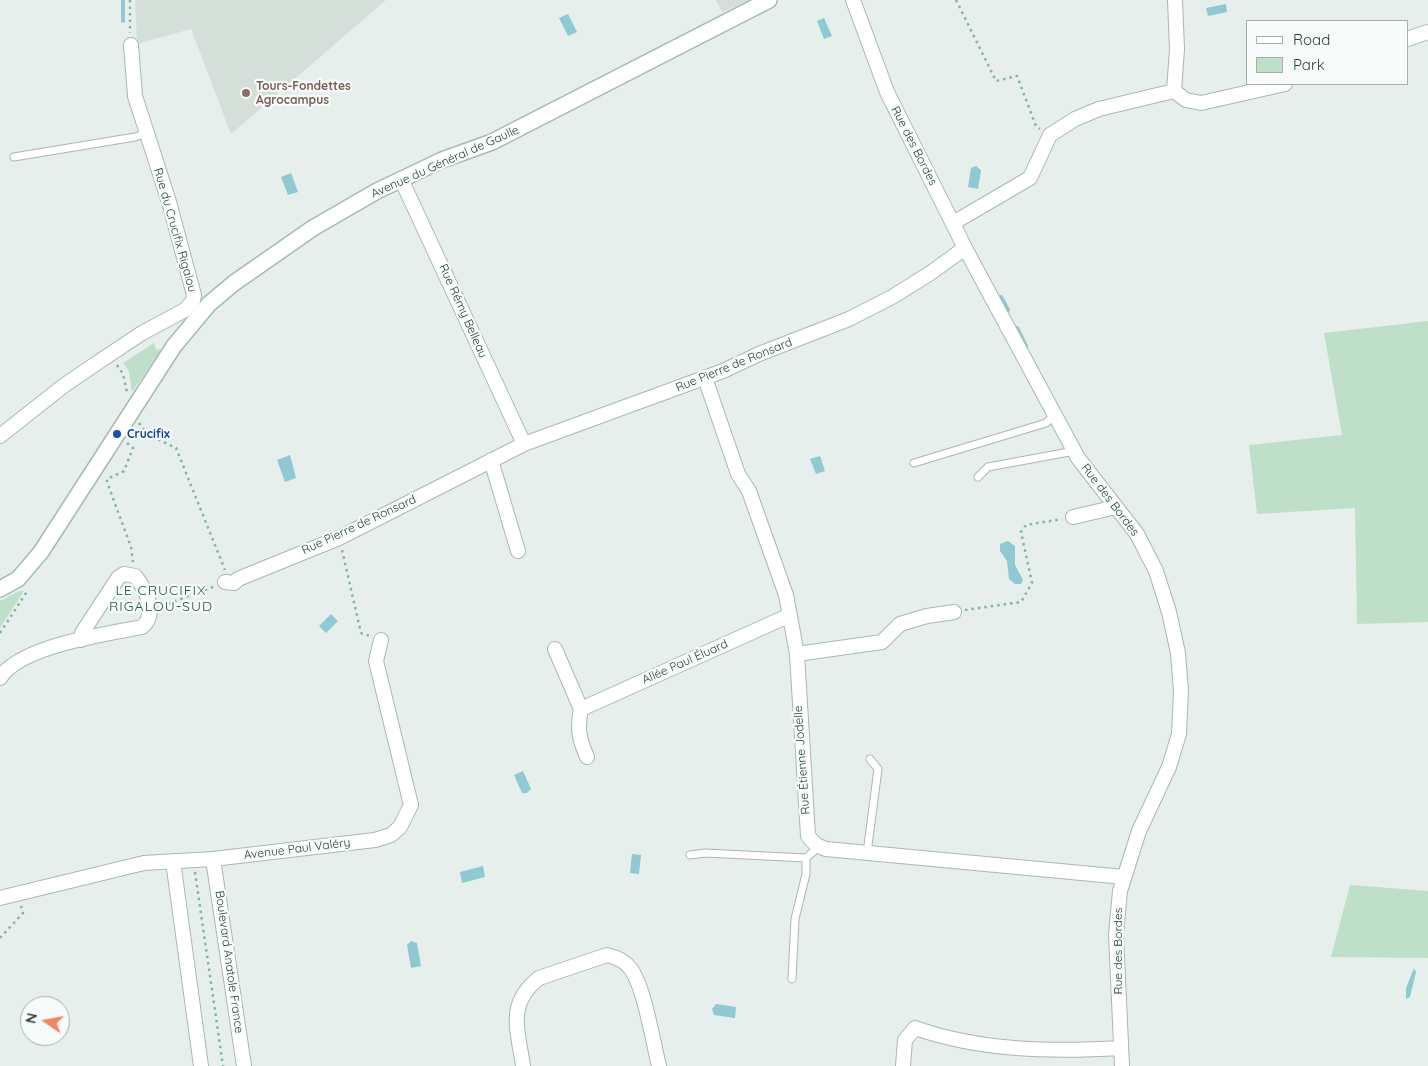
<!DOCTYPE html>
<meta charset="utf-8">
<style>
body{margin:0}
#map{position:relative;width:1428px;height:1066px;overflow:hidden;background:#e6efeb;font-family:Quicksand,sans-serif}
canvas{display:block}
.legend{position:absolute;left:1246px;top:20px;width:162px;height:65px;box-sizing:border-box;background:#f7fbf9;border:1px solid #a3b1ad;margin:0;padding:6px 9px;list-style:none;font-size:15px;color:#24423a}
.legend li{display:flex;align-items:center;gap:10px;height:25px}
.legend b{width:25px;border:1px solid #a3b1ad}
.north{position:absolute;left:20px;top:996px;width:50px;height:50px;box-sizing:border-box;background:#f7fbf9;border:1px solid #a3b1ad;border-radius:50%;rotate:282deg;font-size:14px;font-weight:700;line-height:20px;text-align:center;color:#24423a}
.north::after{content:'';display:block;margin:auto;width:18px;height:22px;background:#f4845f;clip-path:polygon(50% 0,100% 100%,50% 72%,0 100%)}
</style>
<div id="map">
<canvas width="1428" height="1066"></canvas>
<ul class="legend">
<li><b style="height:6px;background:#fff"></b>Road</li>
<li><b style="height:14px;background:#bfe0c8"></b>Park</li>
</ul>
<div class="north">N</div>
</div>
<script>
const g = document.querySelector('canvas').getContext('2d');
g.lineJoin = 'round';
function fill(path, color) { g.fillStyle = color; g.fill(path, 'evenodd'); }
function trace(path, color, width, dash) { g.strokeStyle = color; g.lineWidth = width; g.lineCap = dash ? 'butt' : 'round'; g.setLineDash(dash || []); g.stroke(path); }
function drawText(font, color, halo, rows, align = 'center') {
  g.font = font + ' Quicksand,sans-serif'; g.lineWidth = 4.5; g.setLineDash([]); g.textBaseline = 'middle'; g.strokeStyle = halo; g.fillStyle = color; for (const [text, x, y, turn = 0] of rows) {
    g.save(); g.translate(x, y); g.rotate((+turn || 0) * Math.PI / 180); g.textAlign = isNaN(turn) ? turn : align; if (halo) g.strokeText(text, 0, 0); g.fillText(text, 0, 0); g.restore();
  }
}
const built = new Path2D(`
 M135,0H386L231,134L191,29L137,44Z
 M716,0H751L722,12Z`);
const green = new Path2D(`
 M1428,321V622L1357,624L1355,508L1257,514L1249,445L1342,435L1324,333Z
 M154,343L156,349L161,350L132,392L129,371L123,363Z
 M19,591H24L0,628V601Z
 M1350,885L1428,891V958L1331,957Z`);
const water = new Path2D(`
 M1226,4L1227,12L1208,16L1206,8Z
 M568,14L577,32L568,36L559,18Z
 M824,18L832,36L824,39L817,21Z
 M976,166L981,170L978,189L968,187L971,168Z
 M291,173L298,192L288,195L281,177Z
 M290,455L296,478L285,482L277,460Z
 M820,456L825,471L816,474L810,459Z
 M1008,541L1015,546V565L1023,580L1021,584H1015L1009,579L1007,561L1000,551V544Z
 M331,614L338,621L326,633L319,626Z
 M523,771L531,789L527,793H522L514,775Z
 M632,854L641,855L639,874L630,873Z
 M483,866L485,877L462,883L460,872Z
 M411,941L417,943L421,966L411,968L407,945Z
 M1414,968L1416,972L1410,997L1406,999V988Z
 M716,1004L736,1007L735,1018L714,1015L712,1009Z`);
const stream = new Path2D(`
 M123,0V21
 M1001,297L1008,310
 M1017,328L1026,346`);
const path = new Path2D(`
 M130,0V33
 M956,0L996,81L1017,76L1036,126L1040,129
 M117,365L123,374L127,392
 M139,423L147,434L176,448L225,570
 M127,443L133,448L124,471L107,479V482L131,547L133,562
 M342,550L361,633L370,636
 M162,606L213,587
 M965,610L1021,602L1032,583L1021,532L1026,525L1062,519
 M0,633L28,590
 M195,872L223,1066
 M0,938L23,913L21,906`);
const lane = new Path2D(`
 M14,157L135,137L147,133
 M914,463L1046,423L1055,414
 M978,477L988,467L1069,452L1073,449
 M867,853L878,769L870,759
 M690,855L705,853L806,858L814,851L816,845
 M792,979L795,919L806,874V858`);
const street = new Path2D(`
 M853,0L887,92L965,248L1078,458L1137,534L1156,571L1169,612L1178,653L1181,691L1179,734L1169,767L1139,831L1120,891L1116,934L1122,1066
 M1407,39L1428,32
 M1174,91L1186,100L1201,103L1285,84
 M401,179L524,444
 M953,223L1030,178L1050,135L1075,119L1099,109L1174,91L1177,49L1175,0
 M705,378L738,474L749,491L786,595L797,654L808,836L816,845L826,849L1124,877
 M0,436L62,387L91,367L142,333L185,310L193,301L194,295L169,202L135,96L131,45
 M491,460L518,551
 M1073,517L1116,507
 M225,582L234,583L238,579L339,538L524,444L723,371L759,354L849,319L892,297L929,274L965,248
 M555,649L581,709L788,616
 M797,654L882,642L900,624L927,616L954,612
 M0,678C20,646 106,634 142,627C158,614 146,589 135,576L124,574L118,578L82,633L81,640
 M581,709C577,728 579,739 587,757
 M213,859L244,1066
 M173,861L201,1066
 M0,898L144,863L213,859L375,840L391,835L400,827L411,805L376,661L381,640
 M523,1066C518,1030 506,1004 539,978L607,955C616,957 624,960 630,968C644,985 653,1042 659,1066
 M903,1066L905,1040L915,1028C981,1051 1052,1052 1121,1048`);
const secondary = new Path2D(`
 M0,589L18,579L41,552L174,346L209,304L234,283L313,228L377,191L442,160L492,142L769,0`);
const markers = [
 [246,93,5,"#8d6e63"],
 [117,434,5,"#1a4fb4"]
];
const educationNames = [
 ["Tours-Fondettes",256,86],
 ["Agrocampus",256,100]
];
const streetNames = [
 ["Rue des Bordes",914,146,63],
 ["Avenue du Général de Gaulle",445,162,-24],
 ["Rue du Crucifix Rigalou",175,230,74],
 ["Rue Rémy Belleau",463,311,66],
 ["Rue Pierre de Ronsard",734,365,-22],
 ["Rue des Bordes",1110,500,53],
 ["Rue Pierre de Ronsard",359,525,-25],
 ["Allée Paul Éluard",685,662,-24],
 ["Rue Étienne Jodelle",802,760,-94],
 ["Avenue Paul Valéry",297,849,-7],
 ["Rue des Bordes",1118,951,-90],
 ["Boulevard Anatole France",229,962,82]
];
const transitNames = [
 ["Crucifix",127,434]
];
const neighbourhoodNames = [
 ["LE CRUCIFIX",161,591],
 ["RIGALOU-SUD",161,607]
];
fill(built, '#d4dfda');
fill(green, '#bfe0c8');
fill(water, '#8ec9d4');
trace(stream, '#8ec9d4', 4);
trace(lane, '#a8b8b2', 9);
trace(street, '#a8b8b2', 16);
trace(secondary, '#a4bbb3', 18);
trace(path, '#86b3a5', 2.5, [2.5, 4]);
trace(lane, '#fff', 7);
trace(street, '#fff', 14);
trace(secondary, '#fff', 15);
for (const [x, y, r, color] of markers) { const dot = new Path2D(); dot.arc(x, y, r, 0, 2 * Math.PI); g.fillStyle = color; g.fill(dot); trace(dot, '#f7fbf9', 2); }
drawText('bold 12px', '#785e54', '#f7fbf9', educationNames, 'left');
drawText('12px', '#24423a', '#f7fbf9', streetNames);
drawText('bold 12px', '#164399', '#f7fbf9', transitNames, 'left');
g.letterSpacing = '1px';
drawText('14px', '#1f5548', '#f7fbf9', neighbourhoodNames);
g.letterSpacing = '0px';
</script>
